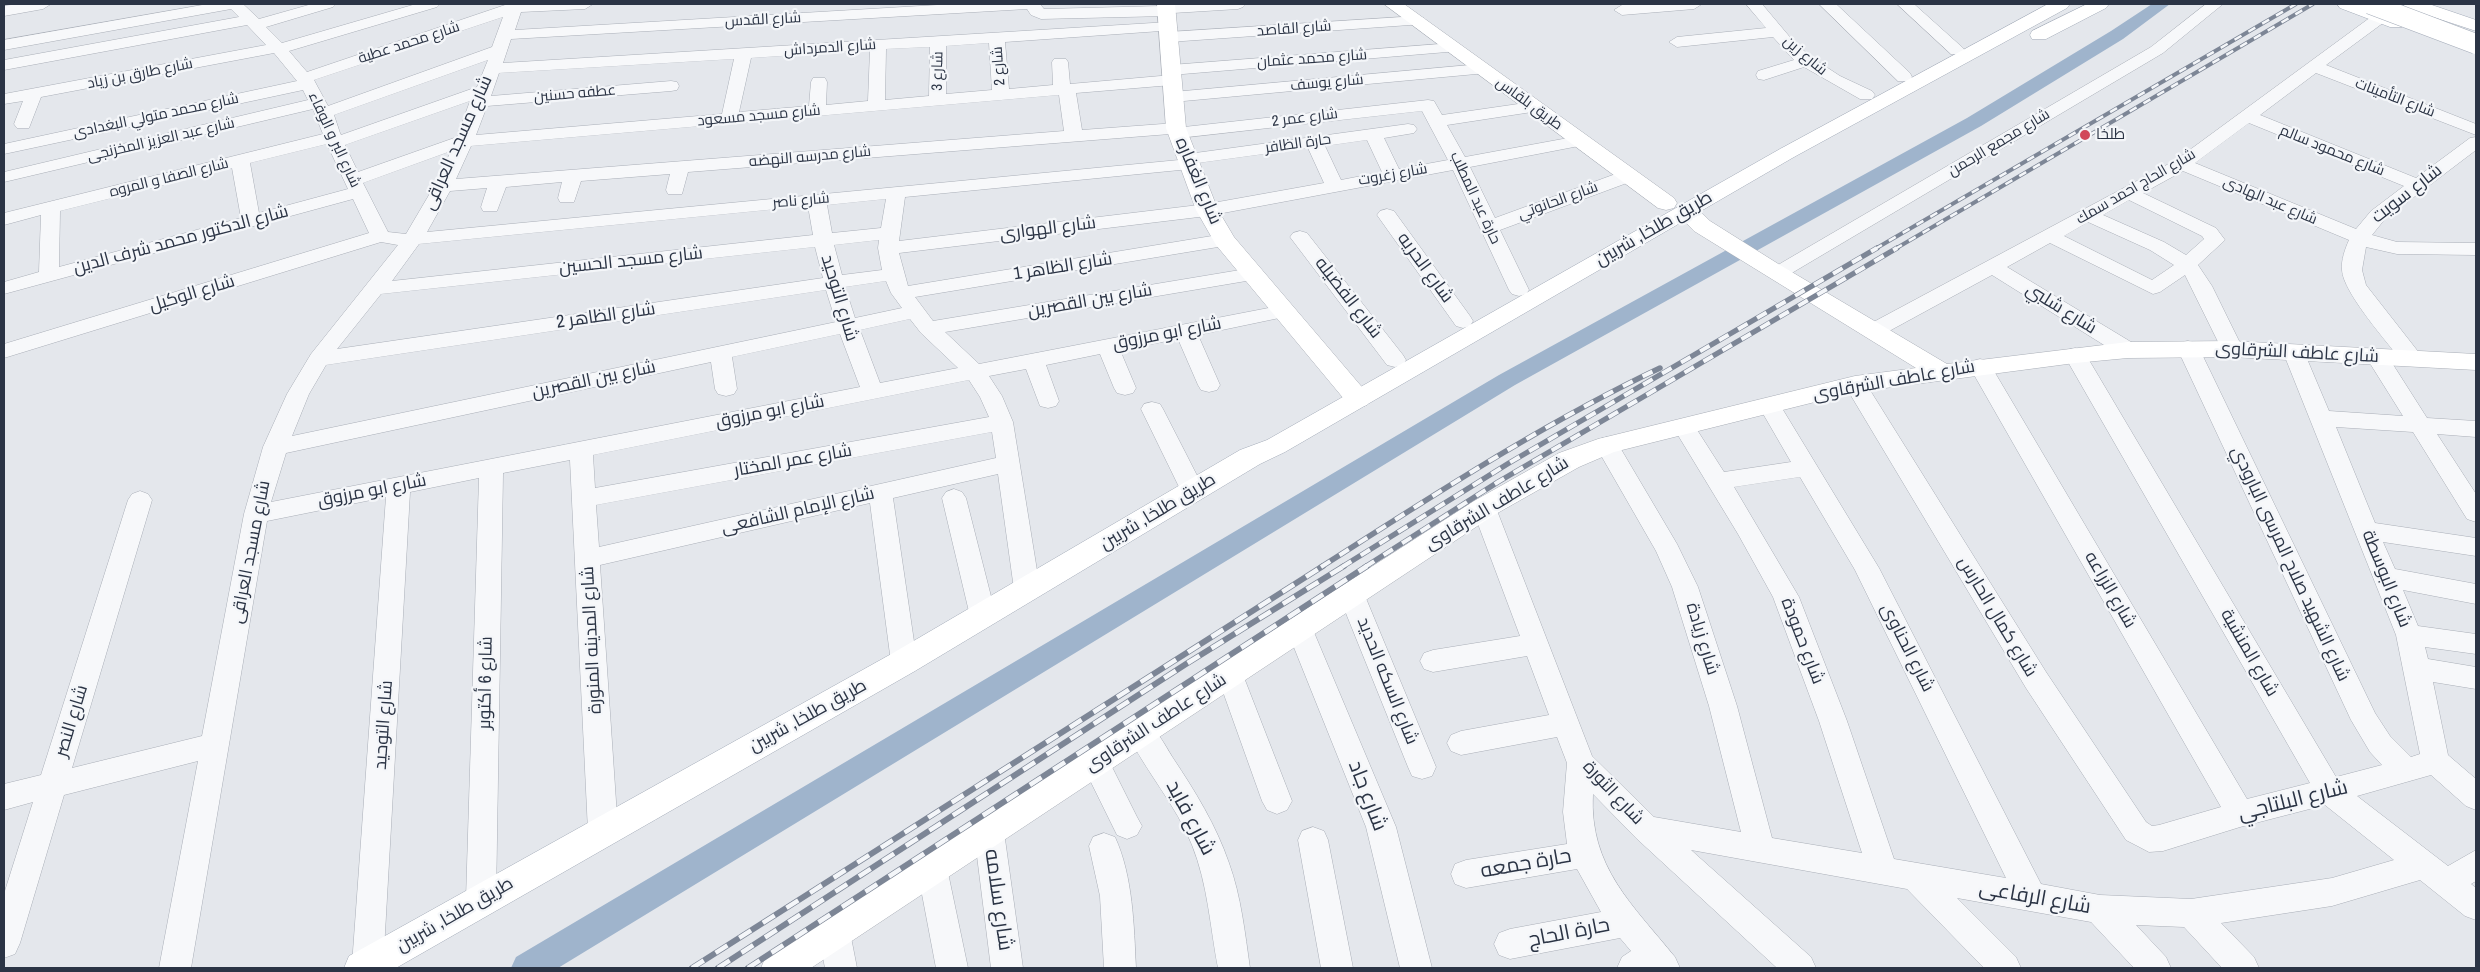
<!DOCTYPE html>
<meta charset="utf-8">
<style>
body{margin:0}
#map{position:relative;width:2480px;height:972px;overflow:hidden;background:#e4e7ec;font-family:"Archivo Narrow",sans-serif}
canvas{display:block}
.frame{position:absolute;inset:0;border:5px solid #2b3445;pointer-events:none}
</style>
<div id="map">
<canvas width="2480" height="972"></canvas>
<div class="frame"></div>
</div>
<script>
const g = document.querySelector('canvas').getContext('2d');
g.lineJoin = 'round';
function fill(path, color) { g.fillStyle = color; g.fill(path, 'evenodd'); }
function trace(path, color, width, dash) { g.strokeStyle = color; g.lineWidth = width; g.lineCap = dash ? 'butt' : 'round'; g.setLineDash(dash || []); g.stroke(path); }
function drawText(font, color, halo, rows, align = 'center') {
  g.font = font + ' "Archivo Narrow",Cairo,sans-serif'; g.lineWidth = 4.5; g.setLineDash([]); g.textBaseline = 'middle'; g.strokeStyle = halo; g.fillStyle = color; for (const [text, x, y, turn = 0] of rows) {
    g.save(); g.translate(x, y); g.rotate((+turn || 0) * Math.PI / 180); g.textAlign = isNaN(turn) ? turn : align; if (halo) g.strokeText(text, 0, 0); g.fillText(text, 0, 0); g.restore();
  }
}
const canal = new Path2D(`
 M2152,4H2170L2123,39L1981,126L1515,385L558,968H511L516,957L1499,375L1967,118L2111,31Z`);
const street = new Path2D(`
 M18,4H51L43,9L4,16V6Z
 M208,4H243L259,19L312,4H336L333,7L266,27L282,43L416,4H440L437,7L289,51L307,72L508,4H593L585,9L521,12L515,30L954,4H1040L1044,9L1161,6L1175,4H1246L1243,7L1238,9L1173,13L1167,16L1041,19L1031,15L1027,9L511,39L503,63L1169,22L1177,27L1175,30L1005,42L1009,89L1053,85L1052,62L1054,59H1066L1068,62L1070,84L1172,75L1178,76L1180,80L1178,84L1172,85L1076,93L1082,130L1176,123L1184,127L1428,100L1434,101L1442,115L1532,102L1538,103L1541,107L1538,111L1532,112L1447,125L1465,157L1579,136L1585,137L1588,141L1585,145L1579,146L1470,167L1495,218L1621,172H1635L1637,176L1635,180L1500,230L1529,290L1526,294L1519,296L1512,294L1509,290L1453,170L1207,216L899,253L908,286L1224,234L1231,236L1234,240L1231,244L1224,246L915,297L933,321L1252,268L1259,270L1262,274L1259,278L1252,280L945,332L979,364L1284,305L1291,306L1294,311L1291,316L1284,317L1198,335L1220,385L1217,390L1209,392L1201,390L1198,385L1178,339L1120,350L1136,388L1133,393L1125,395L1117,393L1114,388L1100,354L1046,365L1059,401L1056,406L1048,408L1040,406L1026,369L989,376L1002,396L1013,422L1040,589L1036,596L1027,599L1018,596L1014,589L998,474L893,498L917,662L913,670L904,673L895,670L891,662L870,503L600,565L618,831L613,840L603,844L593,840L588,831L570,460L503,473L496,899L492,909L481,913L470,909L466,899L479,478L410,492L383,968H353L352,965L386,497L267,521L191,968H159L198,761L64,795L20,943L15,954L4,958V894L33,802L4,810V784L41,775L128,500L132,494L140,491L148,494L152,500L72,768L202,736L244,514L263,447L287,394L311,354L398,245L381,242L4,358V344L369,233L353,199L4,294V282L39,272L41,215L4,225V213L323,134L313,109L4,182V172L308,100L303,90L4,154V144L297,81L274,53L41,97L29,128H17L14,124L23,101L4,104V94L266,45L247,25L4,70V60L239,17L231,9L4,50V40ZM503,17L492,47L328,106L314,80ZM989,43L992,90L946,94V46ZM930,47L929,96L885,100L886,49ZM870,50L868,101L826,105L827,82L825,78H813L811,82L809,106L739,112L751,58ZM734,59L722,114L476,135L487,106L671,91L677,90L679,86L677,82L671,81L491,96L499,73ZM488,60L477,87L341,135L340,133L334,115ZM1059,95L1064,131L456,179L471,146ZM470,101L457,137L358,172L345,145ZM1422,111L1448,160L1399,169L1384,138L1414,133L1417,129L1414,125L1408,124L1188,154L1182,155L1179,160L427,232L450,191L487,188L481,207L483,211H497L506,187L562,182L558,198L560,202H574L581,181L670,174L666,190L668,194H682L688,172L1170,134L1178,138ZM1367,140L1382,172L1341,180L1325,146ZM327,144L348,189L259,213L250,163ZM1308,148L1324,183L1207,204L899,241L905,197L1190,169L1196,168L1198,163ZM451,151L436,183L406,234L388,232L363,183ZM232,168L241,218L59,267L60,211ZM886,199L881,228L832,233L827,205ZM808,206L813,235L392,281L419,244ZM879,240L878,248L882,270L842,275L834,245ZM815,247L823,278L337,349L381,294ZM886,281L891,293L902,308L855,318L845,287ZM826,290L836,322L292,436L309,394L326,365ZM910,319L921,333L958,368L880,383L860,330ZM840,334L860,387L271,502L286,453L711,362L715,389L718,394L726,396L734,394L737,389L732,357ZM969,380L980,397L989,417L595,488L593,455ZM992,432L996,458L599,547L596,505Z
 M1641,4H1702L1694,9L1622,15L1614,10L1622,5Z
 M1746,4H1762L1794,42L1811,57L1840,76L1872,91L1875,95L1872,99H1860L1804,67L1764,80L1758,79L1756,75L1758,71L1794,60L1773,37L1677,47L1669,42L1677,37L1766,28Z
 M1819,4H1836L1910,73L1912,77L1910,81H1898Z
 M1897,4H1914L1963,48L1965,51L1963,54H1951Z
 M2206,4H2223L2163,53L1785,277L1778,279L1771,277L1768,273L1771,269L2151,47Z
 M2381,12L2389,17L2387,20L2326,65L2476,124V135L2316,73L2260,115L2416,178L2470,138L2476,137V150L2385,219L2372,235L2397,242L2476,243V255L2397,254L2366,247L2362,270L2366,285L2420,354L2423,359L2420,364L2412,366L2404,364C2389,344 2343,293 2342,270C2341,260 2345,249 2349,240L2183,171L2143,193L2216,228L2225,240L2198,265L2212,286L2243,349L2240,354L2232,356L2224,354L2185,275L2160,292L2153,294L2050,243L2007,267L2136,345L2139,350L2136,355L2128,357L2120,355L1992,275L1880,336L1873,338L1866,336L1862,331L1866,326L2176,160L2375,14ZM2249,123L2404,186L2371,211L2356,229L2195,163ZM2129,200L2202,236L2204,239L2186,255L2164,242L2103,215ZM2088,222L2150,250L2174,265L2152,280L2064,236Z
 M1418,16L1424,18L1426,21L1424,24L1169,42L1161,37L1169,32Z
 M1453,43L1459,45L1461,48L1459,51L1171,75L1165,74L1163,70L1165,66L1171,65Z
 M1481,64L1487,65L1489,69L1487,73L1173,102L1167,101L1164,97L1167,93L1173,92Z
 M1387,209L1394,211L1470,316L1473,321L1470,326L1463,328L1456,326L1377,215L1380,211Z
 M1300,231L1307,233L1403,355L1406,360L1403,365L1395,367L1387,365L1290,237L1293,233Z
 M2188,341L2196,343L2199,348L2375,713L2390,736L2411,757L2420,754L2396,635L2283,352L2286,347L2294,345L2302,347L2329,411L2403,416L2366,357L2369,352L2377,350L2385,352L2427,418L2476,421V437L2437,434L2476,494V522L2467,519L2413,432L2336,427L2375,523L2476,538V556L2383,542L2395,569L2476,584V604L2403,590L2418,626L2476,634V654L2425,647L2428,659L2476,667V689L2433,682L2448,755L2476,779V810L2466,806L2431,775L2357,796L2448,866L2476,850V881L2471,884L2476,888V920L2465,916L2420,880L2332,906L2221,923L2254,957L2259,968H2222L2184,927L2136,925L2166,957L2171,968H2134L2091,922L1957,898L2016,957L2021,968H1984L1907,889L1691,850L1811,957L1816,968H1777L1636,838L1593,794C1589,867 1633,905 1675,957L1680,968H1617L1622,957L1631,951L1620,938L1510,959L1499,955L1494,944L1499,933L1510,929L1601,912L1577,869L1466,888L1455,884L1451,874L1455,864L1466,860L1567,844L1563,812L1567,763L1557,737L1461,755L1451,751L1447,743L1451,735L1461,731L1549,715L1527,656L1433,672L1424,669L1420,661L1424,653L1433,650L1520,636L1472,508L1475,502L1484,499L1493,502L1496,508L1592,756L1654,817L1741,832L1709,706L1672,587L1656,551L1595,445L1599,439L1607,437L1615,439L1677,544L1698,587L1737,706L1772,838L1862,853L1819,721L1773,597L1738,534L1673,427L1676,422L1684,419L1692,422L1724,472L1791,462L1758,405L1761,400L1769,398L1777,400L1879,568L2041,884L2100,895L2191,899L2332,878L2394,860L2325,805L2240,827L2163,851L2149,852L2126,840L2026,688L1844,384L1847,379L1855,377L1863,379L2046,672L2146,822L2152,826L2159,825L2221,807L1969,366L1972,361L1980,359L1988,361L1991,366L2247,799L2310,783L2064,355L2067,350L2075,348L2083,350L2086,355L2336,777L2382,765L2370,752L2351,720L2177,348L2180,343ZM1800,477L1855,570L2006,878L1894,859L1847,721L1799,597L1734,487Z
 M1152,402L1160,404L1163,409L1205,491L1201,497L1193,499L1185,497L1181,491L1141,409L1144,404Z
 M954,489L962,492L966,498L996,616L992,623L983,626L974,623L970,616L942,498L946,492Z
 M1352,586L1361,589L1365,596L1436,767L1432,776L1422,779L1412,776L1408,767L1339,596L1343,589Z
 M1300,620L1309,623L1313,630L1396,827L1432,968H1400L1366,827L1287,630L1291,623Z
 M1230,664L1240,667L1243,675L1292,801L1287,810L1277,814L1267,810L1262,801L1217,675L1220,667Z
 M1141,721C1157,727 1164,744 1173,758C1195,791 1216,825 1229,863C1241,896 1245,933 1250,968H1218C1210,927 1208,885 1192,845C1176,805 1146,772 1127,733L1131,725Z
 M1095,750L1105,753L1137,817L1142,826L1137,835L1127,839L1117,835L1081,762L1085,753Z
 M989,819L999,823L1004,832L1023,968H991L974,832L979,823Z
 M1313,827L1324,831L1328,840L1353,968H1321L1298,840L1302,831Z
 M1104,833L1115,837C1133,876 1134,926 1136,968H1104L1100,896L1089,846L1093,837Z
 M932,854L943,858L947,868L968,968H936L917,868L921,858Z
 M834,917L845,922L850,932L857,968H825L818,932L823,922Z`);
const secondary = new Path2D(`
 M1157,4H1175L1186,128L1218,210L1234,237L1367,393L1371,399L1367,405L1358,408L1349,405L1216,245L1196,210L1166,128Z
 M1384,4H1404L1674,198L1677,203L1674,208L1666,210L1658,208Z
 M1686,204L1694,206L1710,221L1780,265L1947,364L2128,342L2232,341L2476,354V370L2232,357L2128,358L2075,363L1855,392L1614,452L1579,467L1494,515L811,968H761L766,956L1474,501L1559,453L1598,439L1855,376L1916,368L1694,231L1675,211L1678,206Z`);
const primary = new Path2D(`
 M2048,4H2070L2067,8L1794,157L1285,452L1260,464L915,671L396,968H344L349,956L893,653L1240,450L1267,440L1780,149Z
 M2087,4H2109L2106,8L2046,39H2032L2030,35L2032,31Z
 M2337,4H2362L2402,19L2405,23L2402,27H2390L2340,8Z
 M2403,4H2429L2476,20V31L2406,8Z`);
const railFar2 = new Path2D(`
 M1875,249L2296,4
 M1895,249L2313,4`);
const railFar1 = new Path2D(`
 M1321,567C1431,497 1542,424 1660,368
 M1342,567L1509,463L1877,248
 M1365,567L1498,482L1897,248`);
const rail = new Path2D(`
 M692,968L1323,566
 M718,968L1186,664L1344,566
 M748,968L1367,566`);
const primaryBridge = new Path2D(`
 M2370,4L2476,44`);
const markers = [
 [2085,135,6,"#d1495b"]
];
const farStreetnames = [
 ["شارع القدس",763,20,-3],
 ["شارع القاصد",1294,29,-4],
 ["شارع محمد عطية",409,43,-18],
 ["شارع الدمرداش",830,48,-4],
 ["شارع زين",1805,56,40],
 ["شارع محمد عثمان",1312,59,-4],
 ["شارع 2",999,66,-94],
 ["شارع 3",938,71,-89],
 ["شارع طارق بن زياد",140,74,-11],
 ["شارع يوسف",1327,83,-5],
 ["عطفه حسنين",575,94,-5],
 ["شارع التأمينات",2395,98,21],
 ["طريق بلقاس",1529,104,36],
 ["شارع محمد متولي البغدادى",156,116,-12],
 ["شارع مسجد مسعود",759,116,-5],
 ["شارع عمر 2",1305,118,-7],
 ["شارع عبد العزيز المخزنجى",161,140,-13],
 ["شارع البر و الوفاء",334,140,65],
 ["شارع مجمع الرحمن",1999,143,-31],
 ["حارة الظافر",1298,144,-8],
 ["شارع محمود سالم",2332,151,22],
 ["شارع مدرسه النهضه",810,157,-5],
 ["شارع زغروت",1393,175,-10],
 ["شارع الصفا و المروه",169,178,-14],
 ["شارع الحاج احمد سمك",2136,187,-30],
 ["حارة عبد المطلب",1475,198,65],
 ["شارع ناصر",801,201,-5],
 ["شارع الحانوتي",1558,201,-20],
 ["شارع عبد الهادى",2270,201,23]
];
const farPoinames = [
 ["طلخا",2096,135]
];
const streetNames = [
 ["شارع مسجد العراقى",458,143,-66],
 ["شارع الغفاره",1198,181,67],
 ["شارع سويت",2407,194,-38],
 ["شارع الهوارى",1048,229,-7],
 ["طريق طلخا, شربين",1654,229,-30],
 ["شارع الدكتور محمد شرف الدين",181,240,-15],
 ["شارع مسجد الحسين",631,261,-6],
 ["شارع الظاهر 1",1063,267,-9],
 ["شارع الحريه",1425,268,54],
 ["شارع الوكيل",192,294,-17],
 ["شارع التوحيد",839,298,73],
 ["شارع الفضيله",1348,298,52],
 ["شارع بين القصرين",1090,301,-10],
 ["شارع شلبي",2061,309,32],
 ["شارع الظاهر 2",606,316,-8],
 ["شارع ابو مرزوق",1167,334,-11],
 ["شارع عاطف الشرقاوى",2297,353,3],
 ["شارع بين القصرين",594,380,-12],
 ["شارع عاطف الشرقاوى",1894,381,-10],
 ["شارع ابو مرزوق",770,412,-11],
 ["شارع عمر المختار",793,461,-10],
 ["شارع ابو مرزوق",372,491,-11],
 ["شارع عاطف الشرقاوى",1497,504,-31],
 ["شارع الإمام الشافعى",798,511,-13],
 ["طريق طلخا, شربين",1158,512,-31],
 ["شارع مسجد العراقى",251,552,-79],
 ["شارع الشهيد صلاح المرسى البارودي",2290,564,65],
 ["شارع البوسطة",2386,579,68],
 ["شارع الزراعه",2110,590,60],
 ["شارع كمال الحارس",1997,617,59],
 ["شارع زيادة",1702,639,73],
 ["شارع المدينه المنورة",592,640,-93],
 ["شارع حمودة",1802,641,69],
 ["شارع الحناوى",1907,648,63],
 ["شارع المنشية",2249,653,60],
 ["شارع السكه الحديد",1387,681,68],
 ["شارع 6 أكتوبر",486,683,-89],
 ["طريق طلخا, شربين",808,716,-29],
 ["شارع النصر",72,721,-73],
 ["شارع عاطف الشرقاوى",1156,723,-33],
 ["شارع التوحيد",384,725,-86],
 ["شارع الثورة",1613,793,47],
 ["طريق طلخا, شربين",455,915,-30]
];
const nearStreetnames = [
 ["شارع جاد",1367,796,69],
 ["شارع البلتاجي",2293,801,-14],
 ["شارع فايد",1190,818,62],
 ["حارة جمعه",1526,864,-10],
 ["شارع الرفاعى",2035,898,10],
 ["شارع سلامه",998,900,82],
 ["حارة الحاج",1569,933,-11]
];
fill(canal, '#9fb4cc');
trace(street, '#a9aeb7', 1);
trace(secondary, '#a9aeb7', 1);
trace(primary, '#a3abb8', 1);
fill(street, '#f7f8fa');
fill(secondary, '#fff');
fill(primary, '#fff');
trace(railFar2, '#7d8696', 4);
trace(railFar1, '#7d8696', 5.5);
trace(rail, '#7d8696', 6);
trace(railFar2, '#f4f6f9', 2.5, [8]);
trace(railFar1, '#f4f6f9', 4, [11]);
trace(rail, '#f4f6f9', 4.5, [14]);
trace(primaryBridge, '#a3abb8', 21, []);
trace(primaryBridge, '#fff', 20);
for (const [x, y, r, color] of markers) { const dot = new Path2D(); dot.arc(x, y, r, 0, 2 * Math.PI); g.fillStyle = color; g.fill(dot); trace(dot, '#f4f6f9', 2); }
drawText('15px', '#2b3445', '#f4f6f9', farStreetnames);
drawText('15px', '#2b3445', '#f4f6f9', farPoinames, 'left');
drawText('18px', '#2b3445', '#f4f6f9', streetNames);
drawText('21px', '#2b3445', '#f4f6f9', nearStreetnames);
</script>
